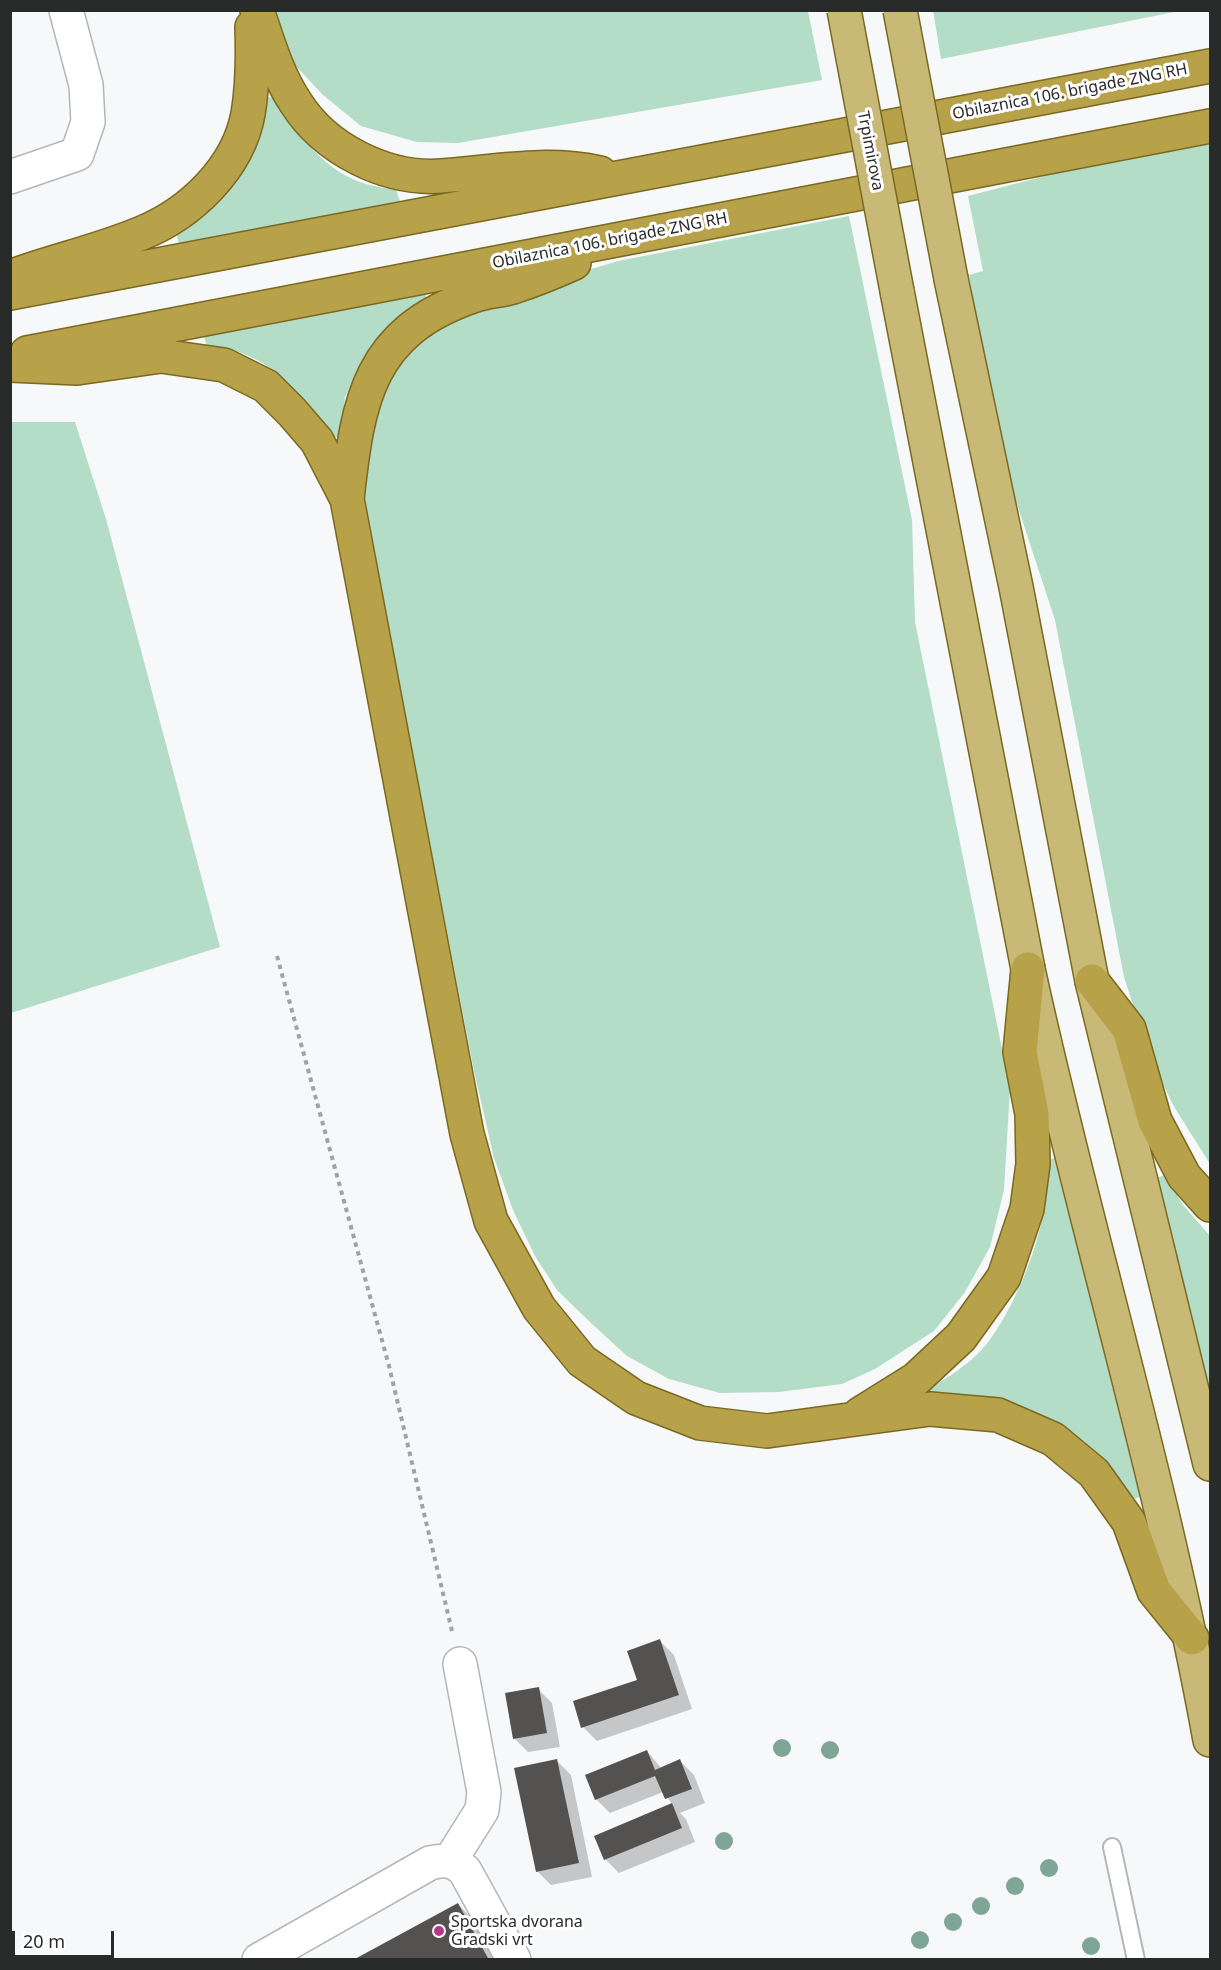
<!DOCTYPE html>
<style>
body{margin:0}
#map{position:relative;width:1221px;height:1970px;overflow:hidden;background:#f6f8f9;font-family:"Noto Sans",sans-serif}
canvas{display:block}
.frame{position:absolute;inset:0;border:12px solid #292a2a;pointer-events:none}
.scale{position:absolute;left:12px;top:1931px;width:102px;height:27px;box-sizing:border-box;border:3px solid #292a2a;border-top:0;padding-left:8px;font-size:18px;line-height:21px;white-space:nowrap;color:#292a2a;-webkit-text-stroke:4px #fff;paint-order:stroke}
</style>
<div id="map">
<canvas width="1221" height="1970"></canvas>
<div class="frame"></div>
<div class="scale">20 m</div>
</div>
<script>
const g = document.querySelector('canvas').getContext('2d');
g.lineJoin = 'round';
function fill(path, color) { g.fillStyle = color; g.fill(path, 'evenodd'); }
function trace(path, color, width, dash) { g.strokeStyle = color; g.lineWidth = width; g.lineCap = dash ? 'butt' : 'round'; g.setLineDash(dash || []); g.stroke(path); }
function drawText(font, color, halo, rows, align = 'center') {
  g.font = font + ' "Noto Sans",sans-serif'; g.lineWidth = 6; g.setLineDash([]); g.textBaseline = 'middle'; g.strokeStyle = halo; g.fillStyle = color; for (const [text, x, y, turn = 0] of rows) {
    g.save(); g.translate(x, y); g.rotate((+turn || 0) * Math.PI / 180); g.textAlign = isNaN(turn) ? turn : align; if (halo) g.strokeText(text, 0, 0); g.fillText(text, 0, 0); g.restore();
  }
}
const green = new Path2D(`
 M933,10H1179V11L941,59Z
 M275,11H808L822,80L458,143L417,142L361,126L323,95L293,63Z
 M275,97C295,130 321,168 360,182C371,186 385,188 396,190L400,201L179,244L176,232C240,199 245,164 263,98Z
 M1210,144V1164L1173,1105L1150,1056L1124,977L1055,620L1012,489L995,421L969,275L983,271L968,196L1053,174Z
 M849,216L912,520L915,622L1010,1088L1004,1190L990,1247L965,1292L934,1331L875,1369L842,1384L779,1392L720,1393L669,1379L627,1356L592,1324L557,1290L535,1256L513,1210L494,1158L474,1071L365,508L361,474L385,372L410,343L469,306L618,261Z
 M424,290L428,302L400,316L378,338L359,368L345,397L341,436L330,438C309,405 282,368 244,354C233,349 219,348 207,346L203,334Z
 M11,422H75L106,519L220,947L11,1013Z
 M1055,1157L1140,1497L1130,1500L1109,1468L915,1397C940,1382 966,1368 985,1346C1012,1313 1038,1250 1044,1208C1047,1193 1046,1177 1047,1162Z
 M1165,1175L1183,1205L1210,1236V1404L1154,1179Z`);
const shadow = new Path2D(`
 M660,1641L674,1655L692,1709L597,1741L583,1727L639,1681Z
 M538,1689L552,1703L560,1747L528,1752L514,1738Z
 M647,1751L662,1769L680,1761L694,1775L705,1803L680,1813L686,1819L695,1842L619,1873L605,1859L673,1805L663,1792L610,1813L596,1799Z
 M557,1761L571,1775L592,1877L551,1885L537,1871Z
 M458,1904L485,1932L500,1960H356Z`);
const building = new Path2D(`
 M660,1639L679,1695L581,1728L573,1701L637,1680L627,1651Z
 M539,1687L547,1733L513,1739L505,1693Z
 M647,1750L655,1770L680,1759L692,1789L665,1799L655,1776L595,1800L585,1775Z
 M557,1759L579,1863L536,1872L514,1768Z
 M672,1803L682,1828L604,1860L594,1836Z
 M458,1903L489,1960H353Z`);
const path = new Path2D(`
 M277,956L389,1366L452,1631`);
const service = new Path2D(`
 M1112,1847L1136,1960`);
const minor = new Path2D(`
 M10,177L77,154L88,122L86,85L66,10
 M450,1861L482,1810L484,1792L460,1664
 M259,1960L430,1863C445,1859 454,1860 465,1871L514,1960`);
const primary = new Path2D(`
 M951,279L1016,587L1092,981L1210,1464
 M897,291L1028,969C1084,1227 1163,1480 1210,1740`);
const trunk = new Path2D(`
 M257,10C268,42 277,75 296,103C325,149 386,180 441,176C495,172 546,161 600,173
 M10,277C53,261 99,251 142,233C191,213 238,168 248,114C253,85 253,57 252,27
 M10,293L1210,66
 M27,353L1210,126
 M10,365L77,368L161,356L224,365L266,386L292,412L317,441L347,499L467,1134L491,1221L539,1308L582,1361L636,1398L700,1423L767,1431L930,1409L998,1415L1053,1439L1094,1473L1129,1522L1154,1591L1192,1638
 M347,499C358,400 368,332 473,296C486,291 500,291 513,287C534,280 554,272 574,263
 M1092,981L1129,1029L1155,1121L1184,1176L1210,1205
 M860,1414L916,1379L961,1337L1004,1277L1027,1209L1033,1164L1032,1114L1020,1052L1028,969`);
const primaryBridge = new Path2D(`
 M844,10L897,291
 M900,10L951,279`);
const trees = [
 [782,1748],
 [830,1750],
 [724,1841],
 [1049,1868],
 [1015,1886],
 [981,1906],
 [953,1922],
 [920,1940],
 [1091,1946]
];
const markers = [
 [439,1931,6,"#b43888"]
];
const streetNames = [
 ["Obilaznica 106. brigade ZNG RH",1070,92,-11],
 ["Trpimirova",870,151,79],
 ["Obilaznica 106. brigade ZNG RH",610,241,-11]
];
const poiNames = [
 ["Sportska dvorana",451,1922],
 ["Gradski vrt",451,1940]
];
fill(green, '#b3ddc7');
fill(shadow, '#0003');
fill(building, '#545251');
trace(service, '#b4b6b7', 20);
trace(minor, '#b4b6b7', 36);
trace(primary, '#7a6921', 36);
trace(trunk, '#7a6921', 36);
trace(path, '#a1a2a3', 4, [4.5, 4.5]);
trace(service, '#fff', 16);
trace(minor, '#fff', 33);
trace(primary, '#c9b977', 33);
trace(trunk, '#b7a24a', 33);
trace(primaryBridge, '#7a6921', 36, []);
trace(primaryBridge, '#c9b977', 33);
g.fillStyle = '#7ea595';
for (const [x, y] of trees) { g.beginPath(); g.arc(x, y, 9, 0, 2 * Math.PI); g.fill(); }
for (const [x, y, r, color] of markers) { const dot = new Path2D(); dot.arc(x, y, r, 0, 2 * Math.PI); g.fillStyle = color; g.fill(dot); trace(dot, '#fff', 2); }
drawText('16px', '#292a2a', '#fff', streetNames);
drawText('16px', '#292a2a', '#fff', poiNames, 'left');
</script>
